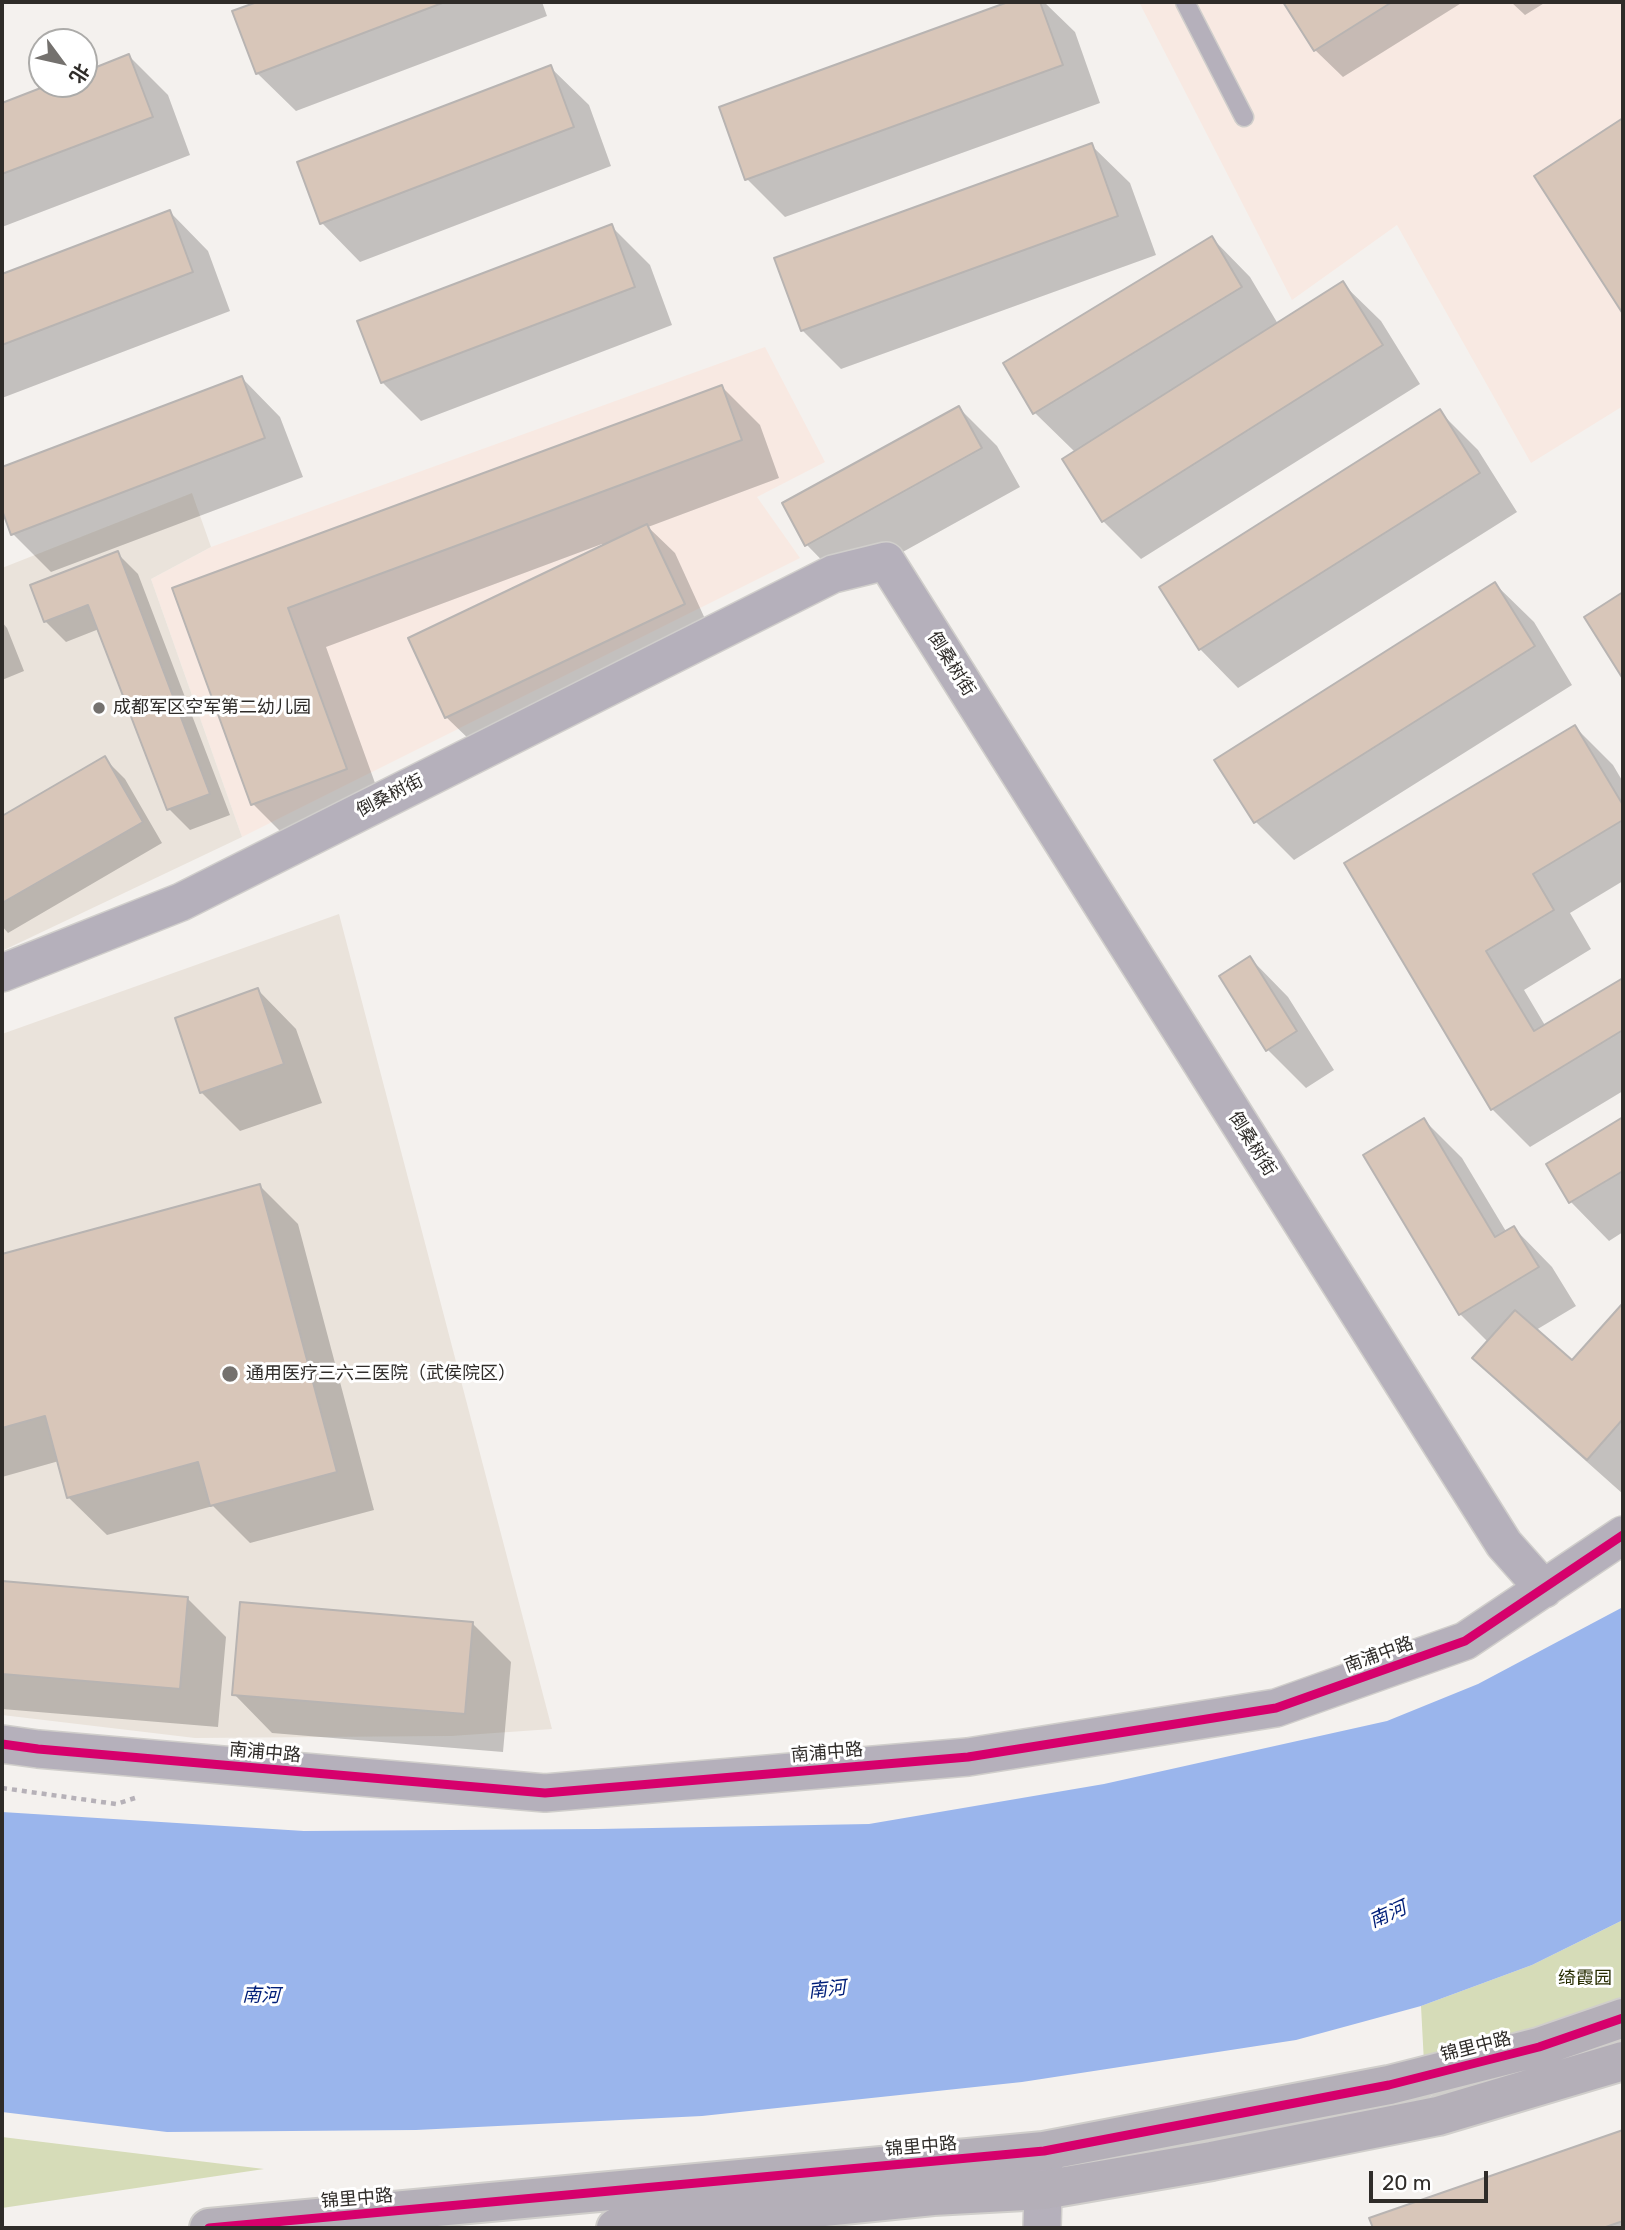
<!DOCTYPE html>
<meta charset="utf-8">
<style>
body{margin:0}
#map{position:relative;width:1625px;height:2230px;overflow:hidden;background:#f4f1ee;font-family:Rubik,"Noto Sans SC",sans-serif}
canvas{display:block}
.frame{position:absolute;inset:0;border:4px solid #2f2c29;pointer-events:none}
.north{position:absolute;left:28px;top:28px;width:70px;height:70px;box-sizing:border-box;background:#fff;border:2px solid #acaba9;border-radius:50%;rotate:123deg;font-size:19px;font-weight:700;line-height:28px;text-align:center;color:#2f2c29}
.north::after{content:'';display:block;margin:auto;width:24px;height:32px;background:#74716e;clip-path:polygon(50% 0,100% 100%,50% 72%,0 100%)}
.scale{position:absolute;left:1369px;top:2171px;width:119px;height:32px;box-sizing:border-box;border:4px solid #2f2c29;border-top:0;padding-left:9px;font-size:21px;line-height:24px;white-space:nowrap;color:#2f2c29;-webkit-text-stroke:5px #fff;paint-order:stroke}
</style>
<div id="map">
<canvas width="1625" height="2230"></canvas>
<div class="frame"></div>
<div class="north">北</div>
<div class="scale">20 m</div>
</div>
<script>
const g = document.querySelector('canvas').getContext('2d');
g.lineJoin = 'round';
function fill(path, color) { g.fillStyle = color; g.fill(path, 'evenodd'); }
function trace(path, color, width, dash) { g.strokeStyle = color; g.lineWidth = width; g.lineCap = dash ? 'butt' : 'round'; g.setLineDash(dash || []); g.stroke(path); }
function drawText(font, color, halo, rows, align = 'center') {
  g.font = font + ' Rubik,"Noto Sans SC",sans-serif'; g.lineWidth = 6; g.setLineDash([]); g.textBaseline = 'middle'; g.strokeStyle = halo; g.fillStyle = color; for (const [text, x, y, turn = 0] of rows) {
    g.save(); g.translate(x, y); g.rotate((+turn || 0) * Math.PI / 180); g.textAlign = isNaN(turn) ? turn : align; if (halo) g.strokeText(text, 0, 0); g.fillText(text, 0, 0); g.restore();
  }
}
const commercial = new Path2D(`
 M1139,2H1623V406L1531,463L1397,225L1292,300Z
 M765,347L825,462L757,497L800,558L242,837L151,579L211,547Z`);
const built = new Path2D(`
 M192,493L211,547L151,579L242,837L2,951V568Z
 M339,914L552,1729L452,1736L195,1738L2,1715V1034Z`);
const green = new Path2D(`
 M1623,1920V2000L1587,2018L1424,2063L1421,2006L1532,1965Z
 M2,2137L264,2169L2,2208Z`);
const water = new Path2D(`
 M1623,1607V1920L1532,1965L1421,2006L1296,2040L1022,2082L702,2116L416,2130L167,2132L2,2112V1812L304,1831L598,1829L869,1824L1104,1784L1387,1721L1478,1684Z`);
const shadow = new Path2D(`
 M262,2H542L547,16L296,111L257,73L234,12Z
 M1013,2H1044L1075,32L1100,103L785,217L747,179L722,108Z
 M1285,2H1463L1343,77L1315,50Z
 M1511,2H1546L1525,15Z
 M129,56L168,95L190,155L2,227V105L56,84H84V73Z
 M550,67L589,105L611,166L360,262L322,223L299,163Z
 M1623,120V311L1537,177Z
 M1091,145L1130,183L1156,255L841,369L802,330Z
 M170,212L208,251L230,311L2,398V276Z
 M611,226L650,265L672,325L421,421L382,382Z
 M1212,238L1250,277L1278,324L1342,283L1381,321L1420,384L1141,559L1103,521L1075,452L1035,413Z
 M242,378L280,417L303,477L51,572L13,534L2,505V469Z
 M722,387L760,425L779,478L648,527L675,553L711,632L474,744L446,717L603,547L602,544L326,647L384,808L291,842L253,804L174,589Z
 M959,408L997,446L1020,487L845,584L807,545L784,504Z
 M1440,412L1478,450L1517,512L1238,688L1200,649L1161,587Z
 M117,553L138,574L230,815L190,830L169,809L99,629L66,642L45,621Z
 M1495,584L1534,622L1572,685L1294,860L1256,822L1217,760Z
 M2,622L7,628L24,671L2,680Z
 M1575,727L1613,765L1623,782V881L1570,913L1591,949L1524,990L1546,1027L1623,980V1091L1530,1147L1492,1109L1346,864Z
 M104,758L125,779L162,843L8,933L2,926V818Z
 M1250,958L1288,997L1334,1070L1306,1088L1268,1050Z
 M258,990L296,1029L322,1103L240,1131L202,1093L177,1019Z
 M1623,1119V1232L1609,1241L1571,1202L1549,1164Z
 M1424,1120L1462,1158L1507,1233L1514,1228L1552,1267L1576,1306L1536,1330L1572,1363L1623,1305V1494L1513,1396L1474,1358L1488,1342L1460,1314Z
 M260,1186L298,1224L374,1510L250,1543L213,1506L107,1535L68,1497L59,1461L2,1477V1256Z
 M2,1583L188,1599L226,1637L218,1727L2,1709Z
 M472,1623L511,1662L503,1752L272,1733L234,1694Z
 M1623,2132V2228H1374L1371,2219Z`);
const building = new Path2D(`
 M257,2H445L256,74L232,11Z
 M1008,2H1040L1063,65L745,180L719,107Z
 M1283,2H1392L1314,51Z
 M129,54L153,117L2,174V103L51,84H84V72Z
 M551,65L574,127L320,224L297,162Z
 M1623,118V314L1534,176Z
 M1092,143L1118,216L801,331L774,258Z
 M170,210L193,272L2,345V274Z
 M612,224L635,287L381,383L357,321Z
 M1212,236L1242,287L1033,414L1003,363Z
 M1343,281L1383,345L1102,522L1062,459Z
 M242,376L265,438L11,535L2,510V467Z
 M722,385L742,440L288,608L347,769L251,805L172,588Z
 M959,406L982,448L805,546L782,503Z
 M1440,409L1480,473L1199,650L1159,587Z
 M647,524L685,604L445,718L408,638Z
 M118,551L210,794L167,810L88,605L44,622L30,585Z
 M1495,582L1535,646L1254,823L1214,760Z
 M1623,592V679L1584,617Z
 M1575,725L1623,805V820L1533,874L1554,910L1486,951L1534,1031L1623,978V1030L1491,1110L1344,863Z
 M105,756L143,822L2,903V816Z
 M1250,956L1297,1031L1266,1051L1219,976Z
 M258,988L284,1064L200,1093L175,1018Z
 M1623,1117V1171L1569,1203L1546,1164Z
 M1424,1118L1495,1237L1514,1226L1539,1267L1459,1315L1363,1155Z
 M260,1184L337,1472L210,1506L198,1462L67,1498L45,1416L2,1428V1254Z
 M1623,1303V1419L1587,1460L1472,1358L1515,1310L1572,1360Z
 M2,1581L188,1597L180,1689L2,1674Z
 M240,1602L473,1622L465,1714L232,1695Z
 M1623,2130V2221L1603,2228H1373L1369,2218Z`);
const path = new Path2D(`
 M2,1788L116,1804L135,1798`);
const lane = new Path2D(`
 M1185,2L1244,117`);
const street = new Path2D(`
 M2,973L181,902L833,574L886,561L1504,1544L1544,1589
 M2,1744L38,1749L545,1793L968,1757L1276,1708L1465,1641L1623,1535
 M1042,2228L1044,2159`);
const secondary = new Path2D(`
 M209,2228L1044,2151L1389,2085L1539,2047L1623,2018
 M616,2228L933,2196L1043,2190L1212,2161L1438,2116L1623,2061`);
const cycleway = new Path2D(`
 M2,1744L38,1749L545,1793L968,1757L1276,1708L1465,1641L1623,1535
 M209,2228L1044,2151L1389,2085L1539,2047L1623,2018`);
const markers = [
 [99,708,7,"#74716e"],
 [230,1374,9,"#74716e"]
];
const streetNames = [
 ["倒桑树街",951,664,58],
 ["倒桑树街",390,796,-27],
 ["倒桑树街",1252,1144,58],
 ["南浦中路",1379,1655,-20],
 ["南浦中路",265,1753,5],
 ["南浦中路",827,1753,-5],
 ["锦里中路",1476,2047,-14],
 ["锦里中路",921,2147,-5],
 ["锦里中路",357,2199,-5]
];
const poiNames = [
 ["成都军区空军第二幼儿园",113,708],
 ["通用医疗三六三医院（武侯院区）",246,1374]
];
const parkNames = [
 ["绮霞园",1585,1979]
];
const waterNames = [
 ["南河",1388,1915,-24],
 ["南河",827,1990,-6],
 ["南河",261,1996,1]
];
fill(commercial, '#f8e9e2');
fill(built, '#eae3db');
fill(green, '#d6dcb8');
fill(water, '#9ab5ec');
fill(shadow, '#0003');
fill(building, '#d8c6b9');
trace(building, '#b8b4b2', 2);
trace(lane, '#d0cecb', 21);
trace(street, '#d0cecb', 40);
trace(secondary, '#d0cecb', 42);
trace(path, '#b6b1b8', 4.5, [5, 5]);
trace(lane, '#b5b0bb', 18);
trace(street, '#b5b0bb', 37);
trace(secondary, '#b4afb8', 38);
trace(cycleway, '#d6006c', 9);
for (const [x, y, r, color] of markers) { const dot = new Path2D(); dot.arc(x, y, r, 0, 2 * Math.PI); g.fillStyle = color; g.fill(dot); trace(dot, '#fff', 2.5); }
drawText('18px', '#2f2c29', '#fff', streetNames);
drawText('18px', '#2f2c29', '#fff', poiNames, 'left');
drawText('18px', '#282e03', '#fff', parkNames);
drawText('italic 19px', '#011f79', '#fff', waterNames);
</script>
